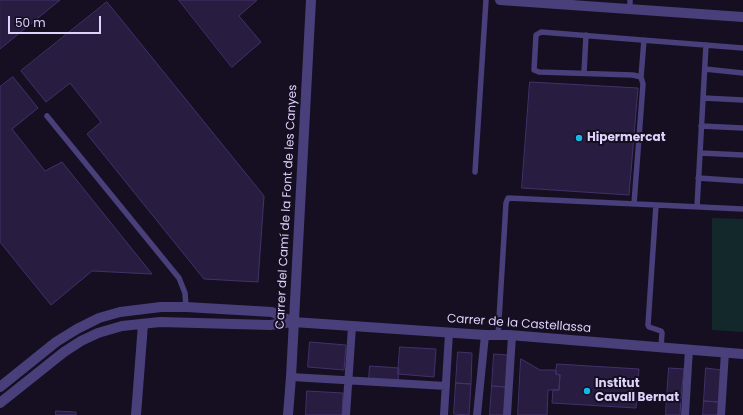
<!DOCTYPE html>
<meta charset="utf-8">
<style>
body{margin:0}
#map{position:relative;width:743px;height:415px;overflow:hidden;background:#150f21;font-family:Poppins,sans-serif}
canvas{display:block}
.scale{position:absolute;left:8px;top:16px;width:93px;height:18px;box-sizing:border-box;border:2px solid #ddd3fb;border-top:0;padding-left:5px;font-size:12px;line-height:14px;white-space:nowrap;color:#ddd3fb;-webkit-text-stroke:3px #150f21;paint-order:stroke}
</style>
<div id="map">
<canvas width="743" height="415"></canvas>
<div class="scale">50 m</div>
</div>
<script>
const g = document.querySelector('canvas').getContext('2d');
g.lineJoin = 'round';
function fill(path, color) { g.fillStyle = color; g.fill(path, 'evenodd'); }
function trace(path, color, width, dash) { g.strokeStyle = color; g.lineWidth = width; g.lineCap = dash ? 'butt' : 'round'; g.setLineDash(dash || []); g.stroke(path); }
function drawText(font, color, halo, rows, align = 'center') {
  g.font = font + ' Poppins,sans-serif'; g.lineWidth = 4; g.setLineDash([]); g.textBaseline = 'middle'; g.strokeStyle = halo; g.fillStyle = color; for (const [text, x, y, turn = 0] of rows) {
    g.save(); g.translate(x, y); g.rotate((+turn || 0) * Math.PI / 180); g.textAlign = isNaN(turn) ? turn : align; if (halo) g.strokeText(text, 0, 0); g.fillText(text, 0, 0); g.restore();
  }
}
const green = new Path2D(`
 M712,218L743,219V332L712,330Z`);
const building = new Path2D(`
 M0,0H60L0,49Z
 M179,0H257L239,16L261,42L232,67Z
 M107,2L264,196L258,282L204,279L87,134L101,122L70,83L46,102L21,71Z
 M13,77L38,108L12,129L45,171L62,162L152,274L92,271L51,305L0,242V87Z
 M530,82L638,88L629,195L522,188Z
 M310,342L346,345L344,370L308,367Z
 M400,347L436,349L434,377L398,374Z
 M458,352L472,353L471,384L456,383Z
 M494,354L508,355L506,387L492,386Z
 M521,359L540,370H556V374L560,375L559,390H548L547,415H518Z
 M557,364L639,369L638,381H632V394L637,395L636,408L552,403L553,390H559L560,375L556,374Z
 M370,366L399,368L398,381L369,379Z
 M669,368L684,369L681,398L667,397Z
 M706,368L721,370L719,402L704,401Z
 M456,383L471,384L469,415L454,414Z
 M492,386L506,387L504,415H490Z
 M307,391L343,393L342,415H306Z
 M667,397L681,398L680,415H666Z
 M704,401L719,402L718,415H703Z
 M56,411L76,412V415H56Z`);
const service = new Path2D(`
 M630,9V0
 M705,69L743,73
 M584,73L586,35
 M641,77L644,40
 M703,98L743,100
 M47,116L179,278L185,293L186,307
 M701,126L743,128
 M700,153L743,155
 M475,172L486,0
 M698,178L743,181
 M634,204L643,84L641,77L633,75L539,72L534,70L536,35L541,32L743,48
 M656,205L648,325L649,327L661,331L662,333L661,347
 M697,207L706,45
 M498,336L506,203L508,198L743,209`);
const pedestrian = new Path2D(`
 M291,377L446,386
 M346,415L352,327
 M444,415L449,333
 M477,415L485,335
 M507,415L512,336
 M685,415L689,349
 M721,415L725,352`);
const minor = new Path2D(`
 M500,0L743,17
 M0,387L56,342L77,329L99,318L120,312L161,307H186L272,312L293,322
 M0,403L64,352L81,341L98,333L122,326L160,322L270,325L293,322L485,335H509L743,354
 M136,415L143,324
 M288,415L291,377L311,0`);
const markers = [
 [579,138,4,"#16b7e5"],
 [587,391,4,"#16b7e5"]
];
const poiNames = [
 ["Hipermercat",587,138],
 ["Institut",595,384],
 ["Cavall Bernat",595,398]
];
const streetNames = [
 ["Carrer del Camí de la Font de les Canyes",287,207,-87],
 ["Carrer de la Castellassa",519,324,4]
];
fill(green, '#13282a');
fill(building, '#281d40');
trace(building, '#43316a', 1);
trace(service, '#483f7b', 5.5);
trace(pedestrian, '#483f7b', 8);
trace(minor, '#483f7b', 10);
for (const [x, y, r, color] of markers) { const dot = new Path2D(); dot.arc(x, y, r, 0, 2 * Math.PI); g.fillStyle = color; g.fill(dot); trace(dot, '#150f21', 1.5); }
drawText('bold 12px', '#ddd3fb', '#150f21', poiNames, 'left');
drawText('12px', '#ddd3fb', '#150f21', streetNames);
</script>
